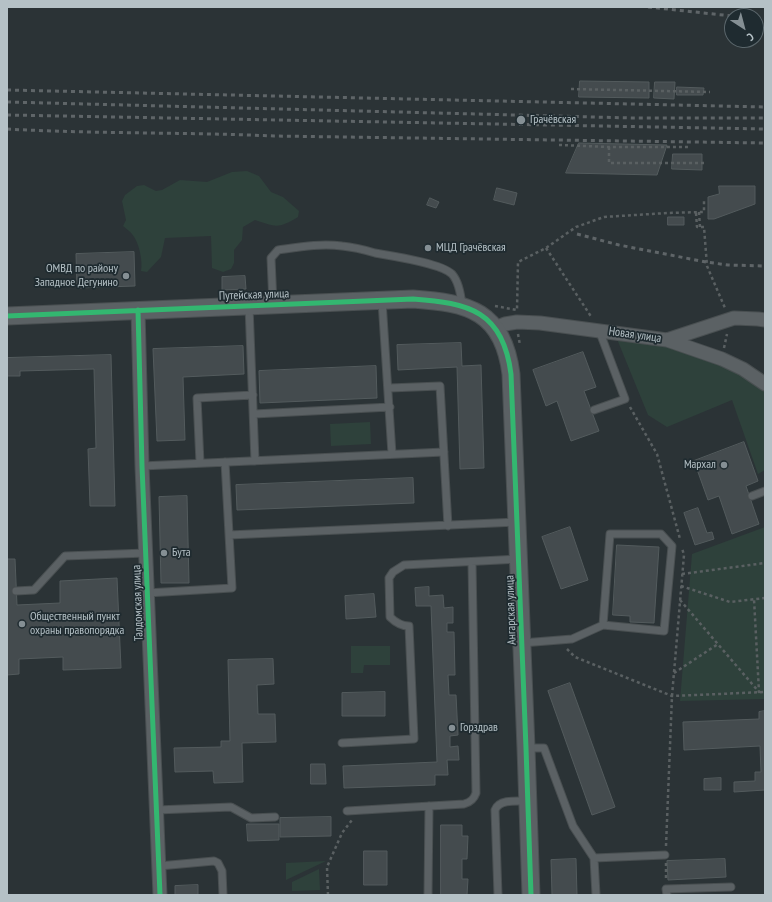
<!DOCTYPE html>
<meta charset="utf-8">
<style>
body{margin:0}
#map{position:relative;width:772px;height:902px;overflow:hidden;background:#2b3336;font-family:"PT Sans Narrow",sans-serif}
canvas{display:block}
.frame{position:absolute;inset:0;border:8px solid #b5c1c6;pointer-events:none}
.north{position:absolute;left:724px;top:8px;width:40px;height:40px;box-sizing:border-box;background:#1f2b30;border:1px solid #5b676c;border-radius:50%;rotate:144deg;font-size:11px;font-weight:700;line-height:16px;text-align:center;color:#b5c1c6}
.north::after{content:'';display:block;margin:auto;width:14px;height:18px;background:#858f94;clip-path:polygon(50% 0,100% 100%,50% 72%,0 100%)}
</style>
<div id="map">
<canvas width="772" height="902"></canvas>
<div class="frame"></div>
<div class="north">С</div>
</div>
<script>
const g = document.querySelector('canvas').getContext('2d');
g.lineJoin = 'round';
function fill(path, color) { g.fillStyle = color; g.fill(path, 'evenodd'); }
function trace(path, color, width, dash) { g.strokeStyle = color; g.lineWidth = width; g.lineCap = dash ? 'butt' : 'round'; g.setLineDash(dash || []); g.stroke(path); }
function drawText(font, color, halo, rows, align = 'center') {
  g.font = font + ' "PT Sans Narrow",sans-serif'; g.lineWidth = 3.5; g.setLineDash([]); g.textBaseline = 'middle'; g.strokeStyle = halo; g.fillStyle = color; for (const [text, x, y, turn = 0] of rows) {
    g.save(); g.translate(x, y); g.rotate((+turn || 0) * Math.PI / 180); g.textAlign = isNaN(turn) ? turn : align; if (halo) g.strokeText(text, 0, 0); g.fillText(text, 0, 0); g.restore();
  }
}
const green = new Path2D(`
 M247,171L259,176L271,192L283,197L299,211L298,217C278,229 276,227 255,220L243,227L242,240L234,250V263L231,269L223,272L212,268L211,236L165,238L161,257L147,272L141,271C143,261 139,242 132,234C130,231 126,229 123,226L126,220L122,201L125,195L137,186L144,185L156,191L162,190L180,180L207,182L232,172Z
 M617,339L676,348L727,365L765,390V470L758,474L732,400L667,427L648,415Z
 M370,422L371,444L331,446L330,424Z
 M765,527V699L680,701L692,554Z
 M351,646H390V665H364L363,673H351Z
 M326,861L286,880V863Z
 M319,869L320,890L292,891V882Z`);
const building = new Path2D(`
 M580,81L649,82V98L579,97Z
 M655,82H675L674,99L654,98Z
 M677,87L704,88L703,95H677Z
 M579,143L667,145L657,175L566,173Z
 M673,154H702V170L672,169Z
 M719,186H755V204L714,219H708V197L719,194Z
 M497,188L517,193L514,205L494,200Z
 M430,198L439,202L436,208L427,205Z
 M668,217H684V225H668Z
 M134,252L135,286L77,288L76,254Z
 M245,276L246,289L222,290V277Z
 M461,343L462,366L481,365L484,468L460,469L457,367L398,370L397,345Z
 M243,346L244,374L183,377L185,440L157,441L153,349Z
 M583,352L596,387L584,391L599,431L571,441L557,401L546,406L533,370Z
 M111,355L115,506H90L88,449L96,448L94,369L20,371V376H7V358Z
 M376,366L377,398L260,403L259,371Z
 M744,442L758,481L746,486L759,524L732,534L719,496L708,500L694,461Z
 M413,478L414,503L237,510L236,485Z
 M187,496L189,583H161L159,497Z
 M698,508L707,533L712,532L714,539L695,545L684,513Z
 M570,527L588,580L561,589L542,537Z
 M617,545L659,547L654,623L630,622V616L613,615Z
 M7,559H15L17,605L60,603V581L117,578L121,668L63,670V657L19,659V674L7,675Z
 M429,587V596L443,595L444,608L453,607V623H447V632H454L455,675H448L449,695H456L458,735L450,736V747L458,746L459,760H447L448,775H435V785L344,788L343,766L437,762L431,606H416L415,588Z
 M374,594L376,617L346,619L345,596Z
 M273,659L274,684L257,685L258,714H275L276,742L242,743L243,782L214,783L213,771L175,772L174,748L221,747V741H230L228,660Z
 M570,683L615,807L592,815L548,691Z
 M385,692V716H342V693Z
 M765,711V790L734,792V782L755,781V772H761L760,746L684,750L683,722L759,719V712Z
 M311,764H325L326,784H311Z
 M721,778V790H704V779Z
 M331,817V836L280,837V818Z
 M247,824H279V840L248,841Z
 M441,825H462V836H468L467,859H462V879H468L467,895H441Z
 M364,851H387V885H364Z
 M576,859L577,895H552L551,860Z
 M725,859L726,877L668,880L667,861Z
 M198,885V895H175V886Z`);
const path = new Path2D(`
 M571,89L710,92
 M559,145L609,147H689
 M609,147V163H705
 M699,212L700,227
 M696,213L697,227H704L707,266L725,308
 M546,248L592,318
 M495,306L517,310L518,262L546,248L576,227L604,217L667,213L704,212V199
 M518,334L520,345
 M724,348L727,334
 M630,407L657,454L680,539
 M682,574L765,563
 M681,586L730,602L765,598
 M680,600L759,692L754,599
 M567,649L575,657L672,696L765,692
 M674,673L718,644
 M666,846L672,696L684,555L682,548
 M666,863V880
 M328,895L327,867L342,833L352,820`);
const service = new Path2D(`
 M382,301L392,454
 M273,304L271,258L278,250C299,247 321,243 342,246C353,247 365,250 375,253C392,256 441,263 452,274C459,282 461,295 462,306
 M249,306L255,461
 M389,388L440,386L448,526
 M594,410L625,399L599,330
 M254,414L390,407
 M200,463L197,398L253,395
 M142,466L444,452
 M752,496L765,491
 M229,535L517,522
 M16,591L34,590L65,556L146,553
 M147,593L232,588L225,462
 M522,643L572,639L603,625L664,631L672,546L661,534H610L603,625
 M342,743L414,739L409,626C401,626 396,623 390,617L389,578L393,572L404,565L519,559
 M526,748H544L573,826L594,858L596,895
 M157,810L231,807L251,818L275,817
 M347,811L464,804C471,802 474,799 476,793L472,562
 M594,858L665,855
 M159,866L214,861L218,863L222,871L223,895
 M428,895L429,806
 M498,895L495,810C499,799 517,801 528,801
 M667,895L666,889L731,887`);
const minor = new Path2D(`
 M138,310L142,466L160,895
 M495,328L505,324L517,322L540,323L667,340L722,359L743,369L765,384
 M667,340L734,318L758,319L765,320`);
const tertiary = new Path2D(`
 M7,316L413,299C469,303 503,311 511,374L526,748L531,895`);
const rail = new Path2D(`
 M648,7L732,16
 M7,90L765,107
 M7,102L633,118H765
 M7,115L765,129
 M7,129C96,134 185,132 274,136L765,143
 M577,234L619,245L706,262L728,265L765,266`);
const cycleway = new Path2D(`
 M138,310L142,466L160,895
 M7,316L413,299C469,303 503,311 511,374L526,748L531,895`);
const markers = [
 [521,120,5,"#858f94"],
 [428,248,4,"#858f94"],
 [126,276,4,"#858f94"],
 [724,465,4,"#858f94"],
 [164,553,4,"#858f94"],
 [22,624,4,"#858f94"],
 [452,728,4,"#858f94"]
];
const poiNames = [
 ["Грачёвская",530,120],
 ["МЦД Грачёвская",436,248],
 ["ОМВД по району",118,269,"right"],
 ["Западное Дегунино",118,283,"right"],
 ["Мархал",716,465,"right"],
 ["Бута",172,553],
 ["Общественный пункт",30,617],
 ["охраны правопорядка",30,631],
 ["Горздрав",460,728]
];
const streetNames = [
 ["Путейская улица",254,295,-2],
 ["Новая улица",635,335,8],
 ["Талдомская улица",138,603,-92],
 ["Ангарская улица",511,610,-92]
];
fill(green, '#2e413b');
fill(building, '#444b4e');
trace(building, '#535b5d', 1);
trace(service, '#494f51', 9);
trace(minor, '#494f51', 15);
trace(tertiary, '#494f51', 19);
trace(path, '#5a6062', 2.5, [3, 3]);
trace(service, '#5b6164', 7);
trace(minor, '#5b6164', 13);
trace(tertiary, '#5b6164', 17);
trace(rail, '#5f6568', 3, [4, 4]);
trace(cycleway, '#33b770', 5);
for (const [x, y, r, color] of markers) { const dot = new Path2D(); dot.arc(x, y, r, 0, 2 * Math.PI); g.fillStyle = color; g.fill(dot); trace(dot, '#1f2b30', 1.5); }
drawText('12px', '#b5c1c6', '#1f2b30', poiNames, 'left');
drawText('12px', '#b5c1c6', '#1f2b30', streetNames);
</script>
